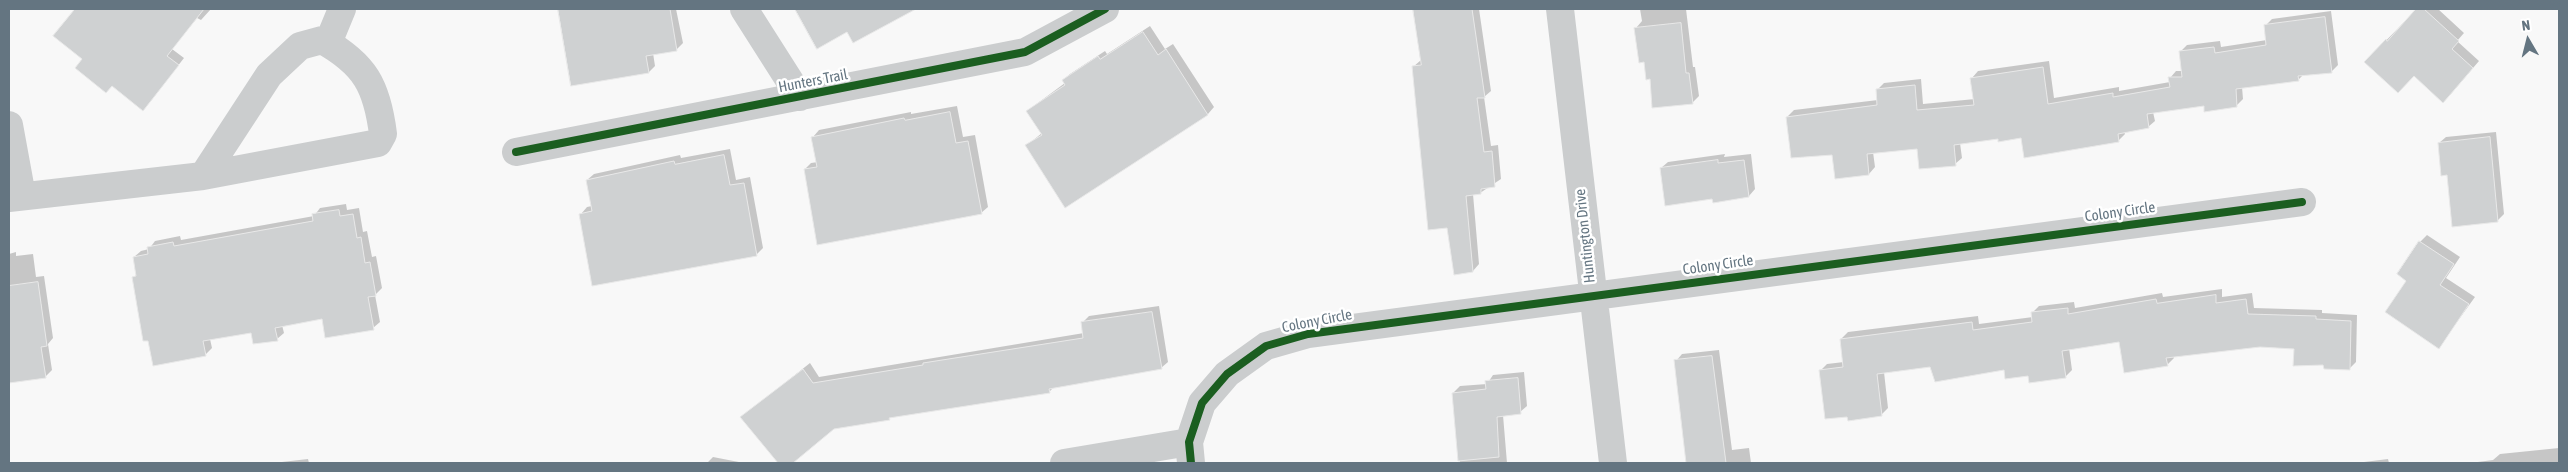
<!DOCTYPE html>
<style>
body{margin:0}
#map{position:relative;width:2568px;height:472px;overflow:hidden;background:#f8f8f8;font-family:"Asap Condensed",sans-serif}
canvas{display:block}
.frame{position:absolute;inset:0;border:10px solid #647581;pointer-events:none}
.north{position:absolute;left:2503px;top:15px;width:50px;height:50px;-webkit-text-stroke:4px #fff;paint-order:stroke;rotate:352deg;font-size:14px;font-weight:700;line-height:20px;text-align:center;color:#647581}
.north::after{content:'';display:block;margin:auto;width:18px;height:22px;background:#647581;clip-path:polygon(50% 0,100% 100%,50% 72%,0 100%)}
</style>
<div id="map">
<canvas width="2568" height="472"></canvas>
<div class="frame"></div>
<div class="north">N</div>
</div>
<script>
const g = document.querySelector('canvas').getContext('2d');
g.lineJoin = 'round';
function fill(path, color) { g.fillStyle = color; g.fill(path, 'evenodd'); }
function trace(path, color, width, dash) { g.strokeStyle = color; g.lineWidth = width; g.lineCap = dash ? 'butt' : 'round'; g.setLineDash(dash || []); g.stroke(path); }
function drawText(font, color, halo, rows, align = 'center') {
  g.font = font + ' "Asap Condensed",sans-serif'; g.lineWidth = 5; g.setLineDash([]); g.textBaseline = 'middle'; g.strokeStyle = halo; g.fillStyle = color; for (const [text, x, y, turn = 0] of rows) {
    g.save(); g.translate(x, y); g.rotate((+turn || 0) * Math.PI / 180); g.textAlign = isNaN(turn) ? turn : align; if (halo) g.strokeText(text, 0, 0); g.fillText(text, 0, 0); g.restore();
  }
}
const shadow = new Path2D(`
 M76,9H211L201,20L197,18L172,49L184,58L150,102L84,59L55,36Z
 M559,9H676L683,43L676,50L653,53L655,66L649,72L572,85Z
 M797,9H914L853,41L847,31L818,47Z
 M1414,9H1479L1491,91L1484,97L1491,146L1498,145L1501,179L1480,193L1473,194L1479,264L1473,271L1448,226L1413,67L1421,60Z
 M1640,9H1686L1693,67H1695L1699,96L1692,103L1651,78L1636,28L1642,21Z
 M2417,9H2438L2464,33L2457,41L2479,61L2450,95L2414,75L2366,61Z
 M2331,11L2338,65L2332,71L2304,74L2298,80L2242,87L2243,99L2236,106L2205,105L2153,112L2155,121L2148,127L2124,131L2125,134L2118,141L2022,137H1999L1960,143L1962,158L1955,164L1918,148L1873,152L1875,167L1869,174L1833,154L1787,117L1794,110L1878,100L1877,90L1884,83L1921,79L1923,104L1975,99L1972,78L1978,71L2049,61L2054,98L2119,87V91L2170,82V78L2176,71H2183L2180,52L2187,45L2220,41L2221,47L2267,40L2265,26L2272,19Z
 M1150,26L1165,49L1173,44L1214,107L1208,114L1065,206L1026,146L1042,133L1027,111L1065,83L1063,80L1070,74L1105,51L1107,54Z
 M957,106L963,137L975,135L988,207L981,213L805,169L811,163L818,162L813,137L819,130L911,112V114Z
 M2496,132L2504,214L2497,221L2449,173L2439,143L2446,137Z
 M730,149L736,180L750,177L763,248L757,254L593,284L581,214L587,207L592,206L587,180L594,174L680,155L681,158Z
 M1725,154L1724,157L1751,154L1755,189L1749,196L1714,198L1661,168L1668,162Z
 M346,204L347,210L359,208L363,232L367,231L372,257L376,256L382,288L375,295L380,322L373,328L323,318L282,325L284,333L277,339L252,331L210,339L212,348L205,355L133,278L137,274L134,257L141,251L149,249L155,241L180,236L181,240L314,216L320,208Z
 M2427,235L2460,257L2446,278L2475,297L2439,347L2408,280L2420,242Z
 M16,252V256L33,254L36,277L44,276L53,338L48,344L52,370L45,377L9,382V254Z
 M2222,289V297L2252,293L2254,308L2322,310V313L2357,315L2356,362L2350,368L2324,364L2295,348L2260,346L2173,356L2174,358L2167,365L2120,341L2069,348L2072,370L2065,377L2029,375L2005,369L1931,365L1884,372L1888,408L1881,415L1820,371L1827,364L1844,362L1841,339L1848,332L1978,316L1979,324L2033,317L2032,313L2039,306L2074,302L2075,308L2162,293L2163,297Z
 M1159,306L1168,362L1161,368L1054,387L1049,392L892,416L889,419L833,428L791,463H780L742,417L810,363L819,377L1084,333L1082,323L1089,316Z
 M1719,350L1732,450L1749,448L1751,463H1687L1676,361L1682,354Z
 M1524,372L1527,406L1520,412L1503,415L1507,463H1460L1453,393L1460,386L1487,384L1493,375Z
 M2559,448V463H2470L2493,460L2500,454Z
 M713,457L744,463H707Z
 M308,459L309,463H273Z
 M2388,459L2389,463H2356Z`);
const building = new Path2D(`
 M75,9H204L167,56L179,65L143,111L112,86L106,93L75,68L82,59L53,36Z
 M558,9H670L677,51L646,56L649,73L571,86Z
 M795,9H916L853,43L847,32L817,49Z
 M1413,9H1472L1485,98H1477L1484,152L1492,151L1495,187L1481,189V194L1466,196L1473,272L1454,275L1447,228L1428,230L1412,66L1421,65Z
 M2416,9H2424L2459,41L2452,49L2473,68L2443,103L2414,76L2398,93L2364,62L2386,39L2387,41Z
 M2325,17L2332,73L2298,76L2299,81L2236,89L2237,107L2204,112V106L2147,114L2149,128L2118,134L2119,142L2024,158L2021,138L1998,142V139L1954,145L1956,166L1919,169L1917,149L1867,154L1869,175L1835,179L1832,155L1791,158L1786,117L1877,105L1876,89L1915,85L1917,110L1974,105L1970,78L2043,67L2048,104L2113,93V97L2170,87L2168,77H2182L2179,51L2214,47L2215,53L2266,45L2264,25Z
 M1681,23L1686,73H1689L1693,104L1652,108L1650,79L1646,80L1644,62L1639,63L1634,28Z
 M1143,32L1158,55L1166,49L1208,115L1065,208L1025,145L1042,135L1026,111L1065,85L1062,80L1098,56L1100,59Z
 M950,112L956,143L968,141L982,214L817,245L804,169L817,167L811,137L904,118L905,120Z
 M2490,137L2498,222L2452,227L2447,175L2441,176L2438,143Z
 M724,155L730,185L744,183L757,256L592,286L579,214L592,211L586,180L674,161L675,164Z
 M1718,160V163L1744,160L1749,197L1713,203L1712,199L1665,206L1660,168Z
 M339,210L340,216L353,214L357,238L361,237L365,263L370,262L376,296L368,297L374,330L325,338L322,319L275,328L278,341L253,344L251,333L203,341L206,356L153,366L148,341H143L132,277L136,276L133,257L148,254L147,247L173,242L174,246L313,221L312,214Z
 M2419,241L2454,264L2440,285L2469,304L2439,349L2385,312L2406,281L2397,274Z
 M38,282L47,346L41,347L46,378L9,383V286Z
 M2216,295V303L2246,299L2248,314L2316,316V319L2351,321L2350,370L2324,369L2323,365L2293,366L2294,349L2260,347L2166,358L2168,366L2124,373L2119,342L2062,351L2066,378L2029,383L2028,376L2005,379L2004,370L1935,382L1930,367L1877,374L1882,416L1848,421L1847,417L1825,419L1819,370L1843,367L1840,339L1972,322L1973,330L2032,322L2031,312L2068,308V314L2156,299L2157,303Z
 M1152,312L1162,369L1049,389L1050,393L889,418L890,420L834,429L793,463H778L740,417L803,369L813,383L923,365V363L1083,338L1081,322Z
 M1712,356L1726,463H1686L1674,360Z
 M1518,378L1521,414L1497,417L1499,457L1458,461L1452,393L1486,389L1485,381Z`);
const minor = new Path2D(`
 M744,9L800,97
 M1560,9L1613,463
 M322,40C365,64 377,86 383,134L378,143L203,176L269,75L300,46Z
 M328,43L342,9
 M9,125L22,196
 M516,152L1025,52L1105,9
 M9,198L203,176
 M1064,463L1189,442
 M1191,463L1189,442L1202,403L1227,374L1266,346L1308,334L2302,202`);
const cycleway = new Path2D(`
 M516,152L1025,52L1105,9
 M1191,463L1189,442L1202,403L1227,374L1266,346L1308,334L2302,202`);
const streetNames = [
 ["Hunters Trail",813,81,-11],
 ["Colony Circle",2120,212,-8],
 ["Huntington Drive",1585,236,-96],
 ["Colony Circle",1718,265,-8],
 ["Colony Circle",1317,321,-11]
];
fill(shadow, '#0003');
fill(building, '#cfd1d2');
trace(building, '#e8e8e8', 1);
trace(minor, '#cbcdce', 28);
trace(cycleway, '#1b5e20', 8);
drawText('15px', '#647581', '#fff', streetNames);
</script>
